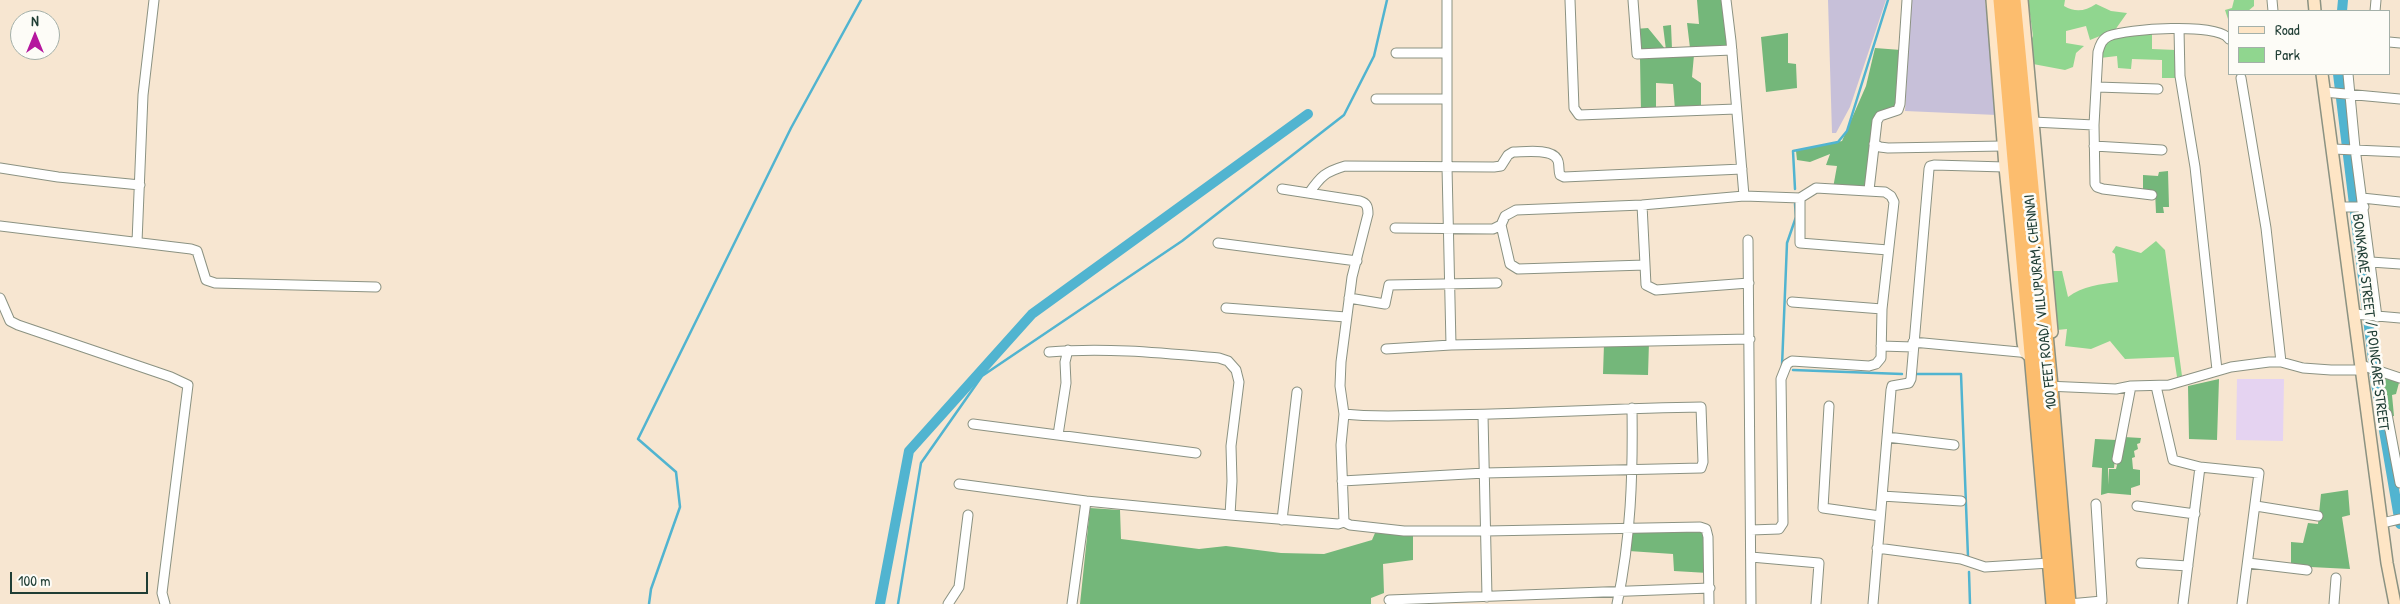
<!DOCTYPE html>
<style>
body{margin:0}
#map{position:relative;width:2400px;height:604px;overflow:hidden;background:#f7e6d1;font-family:"Patrick Hand",sans-serif}
canvas{display:block}
.legend{position:absolute;left:2228px;top:10px;width:162px;height:65px;box-sizing:border-box;background:#fdfcf7;border:1px solid #a4b0a9;margin:0;padding:6px 9px;list-style:none;font-size:15px;color:#1f3d34}
.legend li{display:flex;align-items:center;gap:10px;height:25px}
.legend b{width:25px;border:1px solid #a4b0a9}
.north{position:absolute;left:10px;top:10px;width:50px;height:50px;box-sizing:border-box;background:#fdfcf7;border:1px solid #a4b0a9;border-radius:50%;rotate:0deg;font-size:14px;font-weight:700;line-height:20px;text-align:center;color:#1f3d34}
.north::after{content:'';display:block;margin:auto;width:18px;height:22px;background:#b5179e;clip-path:polygon(50% 0,100% 100%,50% 72%,0 100%)}
.scale{position:absolute;left:10px;top:572px;width:138px;height:22px;box-sizing:border-box;border:2px solid #1f3d34;border-top:0;padding-left:6px;font-size:15px;line-height:18px;white-space:nowrap;color:#1f3d34;-webkit-text-stroke:4px #fdfcf7;paint-order:stroke}
</style>
<div id="map">
<canvas width="2400" height="604"></canvas>
<ul class="legend">
<li><b style="height:6px;background:#fee5c5"></b>Road</li>
<li><b style="height:14px;background:#90d68f"></b>Park</li>
</ul>
<div class="north">N</div>
<div class="scale">100 m</div>
</div>
<script>
const g = document.querySelector('canvas').getContext('2d');
g.lineJoin = 'round';
function fill(path, color) { g.fillStyle = color; g.fill(path, 'evenodd'); }
function trace(path, color, width, dash) { g.strokeStyle = color; g.lineWidth = width; g.lineCap = dash ? 'butt' : 'round'; g.setLineDash(dash || []); g.stroke(path); }
function drawText(font, color, halo, rows, align = 'center') {
  g.font = font + ' "Patrick Hand",sans-serif'; g.lineWidth = 5; g.setLineDash([]); g.textBaseline = 'middle'; g.strokeStyle = halo; g.fillStyle = color; for (const [text, x, y, turn = 0] of rows) {
    g.save(); g.translate(x, y); g.rotate((+turn || 0) * Math.PI / 180); g.textAlign = isNaN(turn) ? turn : align; if (halo) g.strokeText(text, 0, 0); g.fillText(text, 0, 0); g.restore();
  }
}
const built = new Path2D(`
 M2237,379H2284L2283,441L2236,440Z`);
const industrial = new Path2D(`
 M1828,0H1886L1850,107L1836,133H1832Z
 M1911,0H1985L1997,115L1905,111Z`);
const green = new Path2D(`
 M2028,0H2065L2064,6C2076,13 2085,11 2096,4L2111,11L2127,13L2115,30L2090,40L2086,26L2066,31V43L2084,46L2076,53L2073,67L2065,70L2033,64L2030,43L2033,36Z
 M2234,0H2254V6L2248,11H2229V22L2225,10L2232,8Z
 M2152,34V49L2176,50L2178,78H2162V60L2132,59L2131,69L2118,68L2117,56L2100,58L2105,43L2123,35Z
 M2156,241L2165,250L2182,376L2177,377L2174,357L2125,359L2110,341L2091,349L2065,346L2067,329L2057,330L2051,271H2062L2068,297C2083,286 2100,284 2118,282L2115,254L2112,252L2116,246L2141,253Z`);
const forest = new Path2D(`
 M1697,0H1725L1730,50L1637,54L1635,29L1648,28L1666,50L1663,26L1671,25L1672,49L1690,48L1687,23L1699,24Z
 M1788,33V63L1796,64L1797,88L1766,92L1761,37Z
 M1875,48L1901,50L1900,104L1880,116L1870,176L1864,187L1833,188L1837,166L1826,165L1830,154L1810,162L1797,160L1796,151L1842,141L1866,86Z
 M1694,55L1692,77L1701,83V109L1675,110L1673,84L1656,83V112H1641L1640,59Z
 M2168,171L2169,207H2163L2164,213H2156L2155,191H2143V175L2158,176L2159,172Z
 M1649,342L1648,375L1603,374L1604,344Z
 M2376,372L2400,379L2396,394L2392,395L2394,416L2384,417Z
 M2219,379L2217,440L2189,439L2188,386Z
 M2124,437L2141,438L2140,443L2137,444L2138,449L2134,451L2135,457L2132,458L2133,469L2140,470V485L2131,488V495L2108,493L2101,495L2102,468L2092,467L2095,439L2117,440L2114,468H2108V485L2109,469H2116Z
 M2348,490L2350,515L2342,517L2350,569L2291,566V542L2303,543L2308,523L2318,524L2321,494Z
 M1090,508L1120,510L1121,539L1199,549L1226,546L1281,553L1324,554L1372,540L1375,533L1413,534V560L1383,564L1384,593L1371,598V604H1080Z
 M1633,531H1704L1708,573L1674,571L1673,554L1629,551Z`);
const stream = new Path2D(`
 M1795,189L1793,151L1838,142L1847,131L1888,0
 M1782,366L1787,243L1796,217L1795,204
 M1793,370L1902,374
 M1914,374H1961L1968,557
 M1969,572L1970,604
 M649,604L651,589L680,507L676,472L638,439L791,128L861,0
 M898,604L921,463L982,376L1182,241L1344,115L1374,56L1387,0`);
const canal = new Path2D(`
 M2342,11L2343,0
 M2338,74L2376,384L2400,524
 M880,604L909,451L1032,314L1308,114`);
const street = new Path2D(`
 M1447,0V167L1451,345
 M1570,0L1574,108L1579,115L1736,109
 M1633,0L1637,54L1732,50
 M1726,0L1731,41L1744,196
 M2272,0L2273,11
 M2375,11L2376,0
 M2179,29L2180,76L2195,167L2217,370
 M2389,42L2400,43
 M1396,53H1447
 M2348,74L2355,148L2377,317
 M2241,78L2266,228L2281,362
 M2097,87L2158,89
 M2324,92L2400,99
 M1376,99H1447
 M2033,122L2094,125
 M1874,144L1880,147L1888,148L2003,146
 M2094,146L2162,150
 M2333,149L2400,152
 M0,168L58,177L140,185
 M1869,190L1877,121L1880,116L1898,110L1900,104L1907,0
 M1309,193C1321,176 1325,172 1345,166L1494,167L1501,166L1508,155L1513,152C1524,152 1551,148 1557,159C1560,163 1558,170 1560,175L1564,177L1742,169
 M2152,195L2103,189L2097,187L2095,184L2094,125L2098,52C2100,45 2102,39 2109,36C2126,29 2218,22 2229,39
 M1800,198V243L1888,250
 M2362,198L2400,202
 M1642,205L1646,285L1656,290L1749,283
 M2340,207H2364
 M1501,225L1510,264L1518,269L1645,265
 M0,226L191,249L197,251L206,280L215,283L376,287
 M1395,228L1493,229L1501,225L1505,216L1516,210L1642,205L1744,196L1800,198L1816,188L1885,192L1891,196L1894,202L1882,309L1881,358L1876,364L1869,366L1792,361L1787,364L1781,379L1783,523L1779,529L1751,530
 M1748,240L1751,604
 M137,242L143,95L154,0
 M1218,243L1357,261
 M2371,262L2400,264
 M0,298L10,321L18,325L171,377L188,385L162,593L165,604
 M1349,298L1385,304L1389,285L1497,283
 M1792,302L1882,309
 M1226,308L1346,317
 M2354,314L2400,318
 M1913,342L2030,353
 M1881,346L1913,347
 M1386,349L1451,345L1750,339
 M1049,352C1105,347 1163,353 1219,358L1228,361L1236,370L1239,382L1231,446L1232,481L1230,515L1338,524L1344,522L1341,445L1344,414L1340,386L1341,362L1352,277L1368,214C1368,207 1367,203 1360,201L1282,189
 M2361,365L2400,378
 M2046,386L2116,389L2131,386L2169,385L2231,367L2269,362H2281L2303,368L2331,370H2361
 M2156,386L2173,460L2200,467L2259,473L2242,604
 M1829,406L1823,508L1880,516
 M2387,414L2400,483
 M1483,415L1487,597
 M973,424L1196,453
 M1058,435L1066,383L1065,362L1068,350
 M1887,437L1954,445
 M2117,459L2131,386
 M1342,481L1485,473L1701,468L1703,462L1701,407C1616,408 1531,414 1446,415C1412,415 1378,418 1344,414
 M959,484L1086,501L1230,515
 M1882,496L1961,501
 M2137,506L2195,514
 M2256,506L2318,516
 M1282,520L1297,392
 M1344,522L1350,525L1404,531H1486L1700,527L1706,529L1708,537L1709,604
 M2382,523L2400,519
 M1877,548L1961,559L1985,567L2050,563
 M1751,557L1819,563L1816,604
 M2141,563L2188,566
 M2248,563L2307,570
 M1389,600L1710,588
 M948,604L959,587L968,515
 M1072,604L1086,501
 M1617,604C1631,539 1633,474 1632,408
 M1873,604L1891,390L1892,386L1909,383L1911,379L1929,169L1930,166L1934,165L2005,167
 M2069,604L2102,601L2096,504
 M2183,604L2200,467
 M2334,604L2336,578`);
const secondary = new Path2D(`
 M1992,0L2005,167L2023,343L2025,352L2033,359
 M2022,0L2052,332
 M2314,0L2315,11
 M2322,74L2387,563L2395,604`);
const highway = new Path2D(`
 M2001,0L2054,604
 M2013,0L2050,386L2068,604`);
const streetNames = [
 ["100 FEET ROAD/ VILLUPURAM, CHENNAI",2041,302,-96],
 ["BONKARAE STREET / POINCARE STREET",2370,322,83]
];
fill(built, '#e5d3f1');
fill(industrial, '#c7c0d9');
fill(green, '#90d68f');
fill(forest, '#74b77a');
trace(stream, '#51b4d0', 2.5);
trace(canal, '#51b4d0', 10);
trace(street, '#8b9282', 11);
trace(secondary, '#8b9282', 14);
trace(highway, '#8b9282', 18);
trace(street, '#fff', 9);
trace(secondary, '#fee5c5', 11);
trace(highway, '#fcbd6e', 15);
drawText('15px', '#1f3d34', '#fdfcf7', streetNames);
</script>
